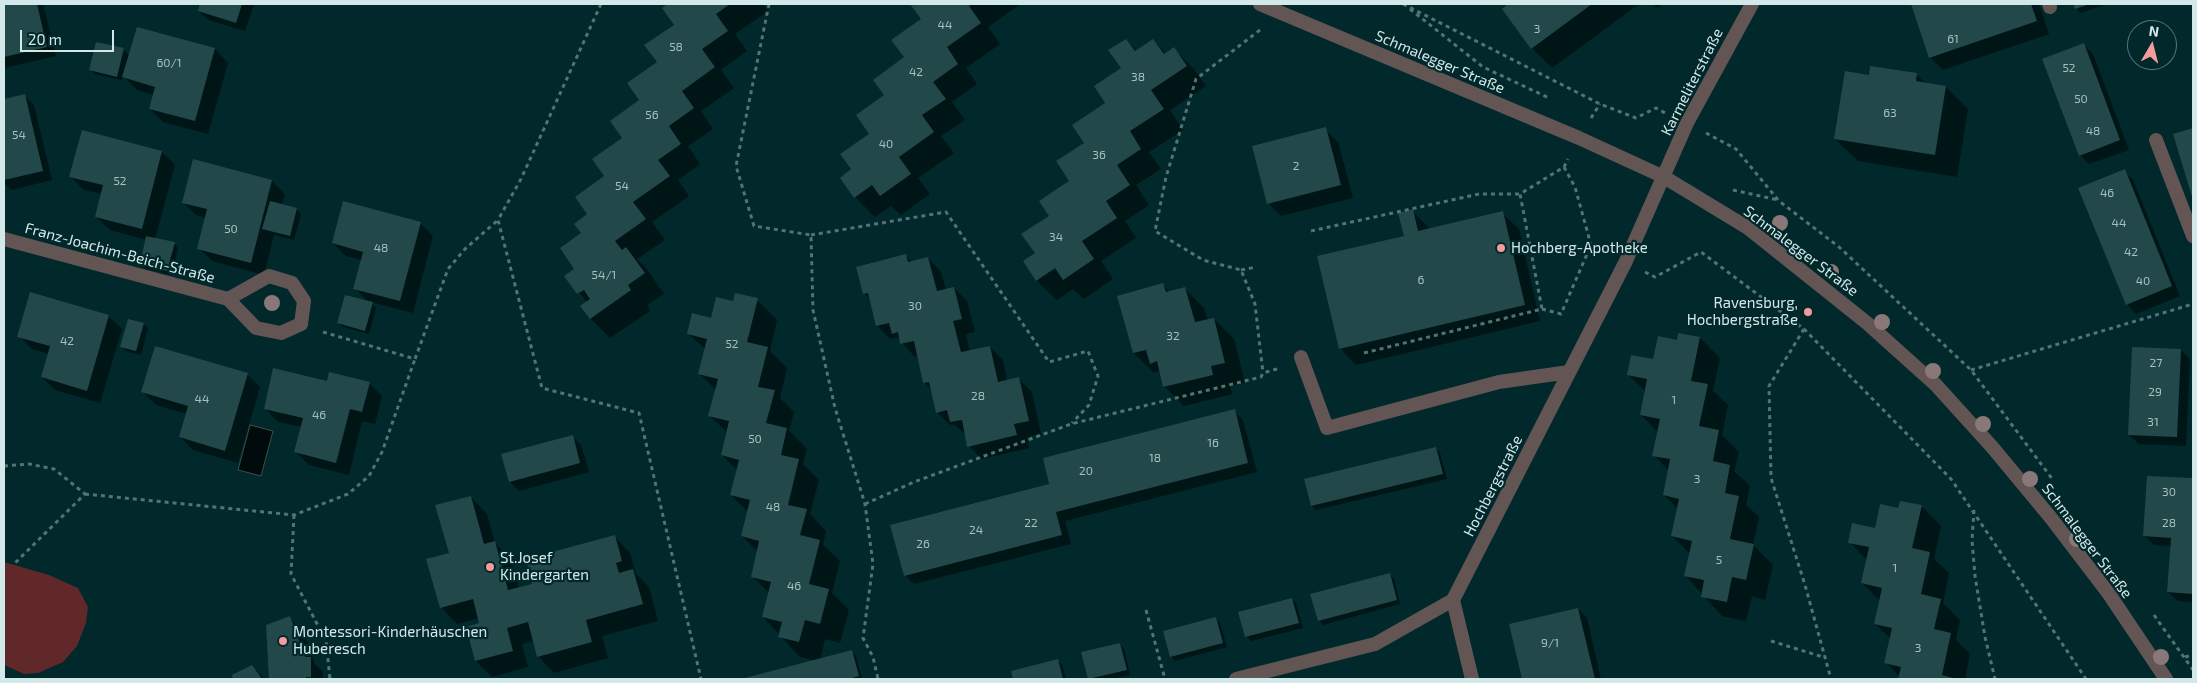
<!DOCTYPE html>
<html>
<head>
<meta charset="utf-8">
<style>
	body { margin:0 }
	#map { position:relative; width:2197px; height:683px; overflow:hidden; background:#01282a; font-family:"Exo 2",sans-serif }
	canvas { display:block }
	.frame { position:absolute; inset:0; border:5px solid #d3e8e8; pointer-events:none }
	.north { position:absolute; left:2127px; top:20px; width:50px; height:50px; box-sizing:border-box; background:#01282a; border:1px solid #557576; border-radius:50%; rotate:8deg; font-size:14px; font-weight:700; line-height:20px; text-align:center; color:#d3e8e8 }
	.north::after { content:''; display:block; margin:auto; width:18px; height:22px; background:#f59b9a; clip-path:polygon(50% 0,100% 100%,50% 72%,0 100%) }
	.scale { position:absolute; left:20px; top:30px; width:94px; height:22px; box-sizing:border-box; border:2px solid #d3e8e8; border-top:0; padding-left:6px; font-size:15px; line-height:18px; white-space:nowrap; color:#d3e8e8; -webkit-text-stroke:4px #01282a; paint-order:stroke }
</style>
</head>
<body>
<div id="map">
<canvas width="2197" height="683"></canvas>
<div class="frame"></div>
<div class="north">N</div>
<div class="scale">20 m</div>
</div>
<script>
const context = document.querySelector('canvas').getContext('2d');
context.lineJoin = 'round';
function fillPath(path, color) {
  context.fillStyle = color;
  context.fill(path, 'evenodd');
}
function poly(rows) {
  const path = new Path2D();
  for (const r of rows) {
    path.moveTo(r[0], r[1]);
    for (let i = 2; i < r.length; i += 2) path.lineTo(r[i], r[i + 1]);
  }
  return path;
}
function strokePath(path, color, width, dash) {
  context.strokeStyle = color;
  context.lineWidth = width;
  context.lineCap = dash ? 'butt' : 'round';
  context.setLineDash(dash || []);
  context.stroke(path);
}
function write(font, color, halo, rows, align = 'center') {
  context.font = font + ' "Exo 2",sans-serif';
  context.lineWidth = 4.5;
  context.setLineDash([]);
  context.textBaseline = 'middle';
  context.strokeStyle = halo;
  context.fillStyle = color;
  for (const [text, x, y, turn = 0] of rows) {
    context.save();
    context.translate(x, y);
    context.rotate((+turn || 0) * Math.PI / 180);
    context.textAlign = isNaN(turn) ? turn : align;
    if (halo) context.strokeText(text, 0, 0);
    context.fillText(text, 0, 0);
    context.restore();
  }
}
const green = poly([
	[4,562,49,575,78,588,88,607,86,623,77,646,63,662,38,673,24,674,4,665]
]);
const water = poly([
	[250,425,273,431,261,476,238,470,250,425]
]);
const shadow = poly([
	[4,4,43,4,56,56,4,68],
	[201,4,254,4,245,31,208,20,199,11],
	[670,4,763,4,768,11,735,34,747,51,721,70,734,88,701,111,713,129,688,146,700,164,678,180,689,196,652,222,665,240,637,259,646,268,664,294,647,305,650,311,610,338,590,318,587,302,566,276,576,269,589,215,676,25,663,8],
	[911,4,1020,4,988,27,1000,44,966,68,977,84,952,102,965,120,941,136,954,153,918,178,930,194,901,215,891,206,875,217,855,197,841,178,853,170,871,134,886,95,923,19],
	[1510,4,1639,4,1552,68,1532,48,1503,9],
	[1653,4,1663,4,1657,8],
	[1912,4,2039,4,2049,34,1943,70,1930,57],
	[2074,4,2107,4,2080,13],
	[138,28,215,49,228,63,208,134,163,122,150,109,154,95,137,90,123,76,122,80,95,74,91,70,123,49,130,56],
	[1126,40,1137,51,1153,40,1166,54,1174,49,1194,69,1206,86,1170,110,1183,130,1149,152,1161,169,1136,185,1149,205,1125,221,1136,238,1101,261,1113,279,1084,299,1073,289,1057,300,1036,280,1036,253,1050,216,1071,181,1085,143,1122,69],
	[1061,266,1051,272,1051,269],
	[2084,45,2093,54,2129,150,2089,164,2080,155],
	[1917,75,1926,84,1946,87,1968,109,1957,177,1858,161,1835,139,1870,76],
	[24,96,34,105,52,180,11,190,4,182,4,100],
	[1325,129,1338,142,1353,198,1281,216,1268,203],
	[2193,129,2193,197,2175,135],
	[162,152,175,165,155,239,174,243,178,248,172,275,145,268,141,264,147,240,110,230,96,217,102,194,84,190,71,177],
	[2124,171,2133,180,2180,296,2136,314,2127,304],
	[272,181,285,194,282,205,297,210,301,214,294,240,274,235,264,275,212,261,199,248,206,218,196,215,183,202],
	[1412,211,1428,227,1429,230,1502,213,1519,229,1540,321,1356,365,1340,348,1405,237],
	[420,223,433,236,413,313,371,302,376,308,369,334,343,327,338,323,369,303,355,288,362,260,346,256,333,243],
	[906,256,912,262,928,258,941,272,946,290,954,288,967,301,975,332,966,334,970,352,990,347,1003,360,1007,381,1019,379,1032,392,1041,434,1027,437,1029,448,982,459,969,446,966,435,954,424,950,425,937,412,932,390,924,382,919,356,915,357,897,337,890,339,877,325,870,299,864,293],
	[1163,285,1170,292,1184,288,1204,308,1208,321,1214,319,1234,339,1245,383,1230,386,1232,394,1184,406,1164,386,1161,373,1159,371,1154,373,1134,353],
	[757,300,777,320,770,351,787,368,780,398,794,412,789,431,807,449,803,464,819,480,810,514,826,531,823,545,840,561,832,593,849,610,840,643,825,639,820,660,851,652,856,656,862,679,743,679,816,661,800,657,763,617,769,593,752,576,758,552,742,536,748,512,731,495,737,470,722,455,728,433,710,416,716,390,700,374,706,350,689,334,734,303],
	[108,316,122,329,100,403,55,390,42,377,48,354,32,349,19,336],
	[143,324,148,328,141,355,126,351,122,347],
	[1700,338,1720,358,1713,391,1728,405,1722,435,1739,452,1734,471,1750,486,1746,505,1759,517,1753,545,1773,565,1765,600,1752,596,1746,621,1722,616,1686,576,1690,554,1672,536,1678,509,1664,495,1669,471,1654,455,1658,432,1641,415,1646,392,1628,374,1654,361,1678,341],
	[2181,350,2190,359,2186,446,2139,444,2129,435],
	[247,374,260,387,238,463,193,450,180,437,187,414,156,405,143,392],
	[328,383,369,383,382,396,375,424,362,421,349,475,309,465,296,452,302,427,278,422,265,408],
	[1234,411,1243,420,1257,472,1065,521,1071,544,914,584,905,575,1051,485],
	[572,436,581,445,589,472,519,491,510,482],
	[1436,448,1440,453,1447,479,1316,510,1312,506],
	[2148,477,2193,480,2193,602,2178,601,2168,592,2171,546,2154,545,2144,535],
	[471,497,487,514,495,543,511,559,519,589,534,584,614,536,630,553,636,574,649,587,658,621,602,636,608,658,554,673,538,656,534,641,522,644,528,667,492,677,476,661,467,628,481,624,479,618,457,624,441,607,450,554],
	[1921,506,1941,526,1934,559,1949,573,1943,603,1960,620,1956,640,1970,654,1965,679,1899,679,1900,677,1886,662,1891,639,1875,624,1880,601,1862,583,1867,560,1850,542,1876,529,1899,509],
	[1389,574,1394,579,1400,604,1323,625,1319,620],
	[1292,599,1296,603,1303,628,1251,641,1247,637,1240,613],
	[1578,609,1587,618,1601,679,1523,679,1510,625],
	[289,618,303,631,315,664,323,672,323,679,270,679,267,626],
	[1216,618,1220,623,1227,647,1175,661,1171,656],
	[1120,644,1124,649,1130,675,1112,679,1089,679,1082,653],
	[1057,660,1062,665,1066,679,1015,679,1013,672],
	[252,667,265,679,234,679,234,676]
]);
const building = poly([
	[4,4,37,4,47,47,4,57],
	[200,4,242,4,236,23,198,11],
	[667,4,730,4,716,14,728,31,702,49,715,67,682,91,694,108,669,126,681,144,658,160,670,176,633,202,646,219,615,241,622,250,626,247,645,273,628,285,631,290,590,319,580,306,590,299,584,290,577,294,564,276,574,269,560,248,581,233,574,224,587,214,575,197,604,176,592,159,622,138,610,121,639,100,627,83,657,62,644,45,674,25,662,8],
	[910,4,972,4,969,6,981,23,947,47,958,64,933,82,946,99,922,115,934,132,899,157,911,174,880,196,872,185,854,198,840,178,851,169,840,154,869,134,856,115,884,95,873,80,904,57,891,40,921,19],
	[1508,4,1592,4,1531,49,1502,9],
	[1911,4,2031,4,2037,21,1929,58],
	[2073,4,2090,4,2075,9],
	[137,27,215,48,195,121,149,109,155,87,122,77],
	[1126,39,1135,51,1153,39,1164,54,1174,47,1187,66,1151,90,1164,109,1130,131,1141,149,1117,165,1130,185,1106,201,1117,218,1082,241,1094,259,1063,280,1055,268,1036,281,1023,261,1035,253,1021,234,1049,216,1039,201,1069,181,1056,161,1084,143,1072,125,1105,103,1094,86,1121,68,1108,50],
	[96,42,124,48,117,77,89,70],
	[2084,43,2120,140,2079,156,2042,59],
	[1870,66,1917,73,1916,81,1946,86,1935,155,1834,139,1845,71,1869,75],
	[25,94,43,171,4,180,4,99],
	[1326,127,1341,185,1267,204,1252,146],
	[2193,128,2193,200,2173,134],
	[82,130,162,151,142,229,95,217,103,185,69,177],
	[193,159,272,180,251,263,197,249,207,209,182,203],
	[2125,169,2172,286,2126,305,2078,188],
	[270,201,297,208,290,236,262,229],
	[343,201,421,222,400,301,353,289,363,252,332,243],
	[1413,209,1418,231,1503,211,1525,305,1339,349,1317,256,1404,236,1398,213],
	[146,236,175,242,167,271,140,264],
	[906,254,908,262,928,257,937,291,954,287,962,319,953,321,961,352,990,346,998,382,1019,377,1029,421,1014,424,1017,435,967,447,962,420,950,422,947,410,936,413,929,382,923,383,914,341,900,344,898,332,892,334,889,323,876,326,868,293,863,294,856,267],
	[1163,283,1166,292,1185,287,1195,322,1214,318,1225,363,1211,366,1213,375,1163,387,1157,361,1150,364,1146,350,1133,353,1117,296],
	[30,292,109,315,87,391,41,377,50,346,17,337],
	[735,293,758,298,747,342,768,347,758,387,775,390,766,423,787,428,781,455,799,459,788,505,807,509,800,535,820,540,809,584,829,589,820,624,805,620,799,642,778,637,782,622,762,617,771,582,751,577,759,541,741,536,750,500,730,495,739,460,721,455,729,421,708,416,718,379,698,374,707,339,687,334,692,313,711,318,716,297,733,301],
	[345,295,373,302,365,331,337,323],
	[128,319,144,323,136,351,120,347],
	[1678,333,1700,337,1691,381,1708,384,1699,426,1719,430,1713,461,1730,465,1725,493,1739,496,1730,539,1754,544,1746,580,1732,577,1727,602,1701,597,1704,580,1684,576,1692,541,1671,536,1679,499,1663,495,1670,459,1652,456,1660,419,1640,415,1647,379,1627,375,1631,355,1653,359,1658,336,1677,340],
	[155,346,248,373,225,451,179,437,188,406,141,392],
	[2132,347,2181,349,2177,437,2128,435],
	[273,368,327,381,329,372,370,382,362,412,350,409,336,463,294,452,303,418,264,409],
	[1235,409,1248,463,1056,512,1062,535,904,576,890,525,1049,484,1043,458],
	[573,435,580,463,509,482,501,454],
	[1436,447,1443,474,1311,506,1304,479],
	[2147,476,2193,478,2193,594,2167,592,2171,538,2143,536],
	[471,496,484,544,495,541,508,590,532,584,526,559,615,535,622,561,616,563,619,573,633,569,643,604,586,620,592,642,537,657,528,622,507,628,513,651,475,661,466,627,479,623,473,599,440,608,426,559,449,553,435,505],
	[1900,501,1922,505,1912,548,1930,552,1921,594,1941,599,1934,629,1951,633,1942,675,1956,679,1898,679,1901,667,1884,663,1892,628,1874,624,1882,588,1861,583,1869,547,1848,543,1852,523,1875,528,1880,504,1898,508],
	[1390,573,1397,600,1318,621,1310,594],
	[1292,598,1299,623,1245,637,1238,612],
	[1578,608,1595,679,1522,679,1509,624],
	[290,616,305,657,311,657,311,677,306,677,306,679,269,679,266,625],
	[1216,617,1223,643,1170,657,1163,631],
	[1120,643,1127,670,1088,679,1081,652],
	[852,650,859,676,848,679,741,679],
	[1058,659,1063,679,1013,679,1011,671],
	[252,665,262,679,233,679,232,675]
]);
const path = poly([
	[601,4,521,179,498,220,542,388,639,413,701,679],
	[769,4,736,166,754,226,811,235,813,310,835,408,865,504,873,564,863,638,873,657,878,679],
	[1403,4,1600,104,1636,118,1656,108,1667,114],
	[1410,9,1483,67,1549,98],
	[1260,30,1196,79,1166,177,1155,231,1203,260,1241,270,1255,304,1263,373],
	[1591,118,1600,104],
	[1706,133,1736,149,1779,201,1839,247,1971,370,2053,480],
	[1564,167,1575,187,1591,245,1606,252],
	[1733,190,1778,200],
	[1311,231,1479,194,1520,194],
	[811,235,946,212,1049,362,1088,351,1098,376,1089,405,1072,423],
	[1241,270,1256,267],
	[1645,272,1655,277,1701,252,1804,329,1951,479,2086,679],
	[1542,309,1561,314,1591,245],
	[1804,329,1769,386,1771,478,1805,585,1831,679],
	[323,332,415,359,448,269,465,249,498,220],
	[1364,353,1542,309,1520,194,1564,167,1568,159],
	[1971,370,2193,304],
	[4,466,29,464,54,469,85,494,14,564],
	[85,494,294,515,348,494,369,476,382,452,415,359],
	[865,504,914,482,1071,424,1261,377,1263,373,1280,368],
	[1974,510,1972,540,1975,576,1985,637,1995,679],
	[294,515,291,574,326,641,330,679],
	[1146,610,1165,679],
	[2154,615,2193,670],
	[1771,641,1823,657],
	[2185,657,2193,655]
]);
const service = poly([
	[2049,4,2050,7],
	[2156,140,2193,236],
	[1301,357,1327,428,1499,382,1569,372]
]);
const minor = poly([
	[4,239,228,299,256,328,281,333,301,324,304,301,292,283,269,276,228,299],
	[1453,600,1472,679],
	[1236,679,1375,644,1453,600,1626,261,1687,123,1752,4]
]);
const tertiary = poly([
	[1260,4,1579,138,1664,177,1748,228,1867,323,1936,385,1993,448,2051,518,2109,594,2166,679]
]);
const trees = [
	[1780,223],
	[1831,272],
	[272,303],
	[1882,322],
	[1933,371],
	[1983,424],
	[2030,479],
	[2077,539],
	[2161,657]
];
const markers = [
	[1501,248,5,"#f59b9a"],
	[1808,312,5,"#f59b9a"],
	[490,567,5,"#f59b9a"],
	[283,641,5,"#f59b9a"]
];
const numberNames = [
	["44",945,25],
	["3",1537,29],
	["61",1953,39],
	["58",676,47],
	["60/1",169,63],
	["52",2069,68],
	["42",916,72],
	["38",1138,77],
	["50",2081,99],
	["63",1890,113],
	["56",652,115],
	["48",2093,131],
	["54",19,135],
	["40",886,144],
	["36",1099,155],
	["2",1296,166],
	["52",120,181],
	["54",622,186],
	["46",2107,193],
	["44",2119,223],
	["50",231,229],
	["34",1056,237],
	["48",381,248],
	["42",2131,252],
	["54/1",604,275],
	["6",1421,280],
	["40",2143,281],
	["30",915,306],
	["32",1173,336],
	["42",67,341],
	["52",732,344],
	["27",2156,363],
	["29",2155,392],
	["28",978,396],
	["44",202,399],
	["1",1674,400],
	["46",319,415],
	["31",2153,422],
	["50",755,439],
	["16",1213,443],
	["18",1155,458],
	["20",1086,471],
	["3",1697,479],
	["30",2169,492],
	["48",773,507],
	["22",1031,523],
	["28",2169,523],
	["24",976,530],
	["26",923,544],
	["5",1719,560],
	["1",1895,568],
	["46",794,586],
	["9/1",1550,643],
	["3",1918,648]
];
const streetNames = [
	["Schmalegger Straße",1440,62,23],
	["Karmeliterstraße",1692,82,-63],
	["Schmalegger Straße",1801,251,37],
	["Franz-Joachim-Beich-Straße",120,253,15],
	["Hochbergstraße",1493,486,-63],
	["Schmalegger Straße",2087,541,53]
];
const poiNames = [
	["Hochberg-Apotheke",1511,248],
	["Ravensburg,",1798,303,"right"],
	["Hochbergstraße",1798,320,"right"],
	["St.Josef",500,558],
	["Kindergarten",500,575],
	["Montessori-Kinderhäuschen",293,632],
	["Huberesch",293,649]
];
fillPath(green, '#602829');
fillPath(water, '#010b0c');
strokePath(water, '#404d4e', 1);
fillPath(shadow, '#0007');
fillPath(building, '#23484a');
strokePath(path, '#537375', 3, [4, 4]);
strokePath(service, '#635554', 14);
strokePath(minor, '#635554', 14);
strokePath(tertiary, '#635554', 14);
context.fillStyle = '#8a7878';
for (const [x, y] of trees) {
  context.beginPath();
  context.arc(x, y, 8, 0, 2 * Math.PI);
  context.fill();
}
for (const [x, y, r, color] of markers) {
  const dot = new Path2D();
  dot.arc(x, y, r, 0, 2 * Math.PI);
  context.fillStyle = color;
  context.fill(dot);
  strokePath(dot, '#01282a', 2);
}
write('12px', '#a7c0c0', null, numberNames);
write('15px', '#d3e8e8', '#01282a', streetNames);
write('15px', '#d3e8e8', '#01282a', poiNames, 'left');
</script>
</body>
</html>
